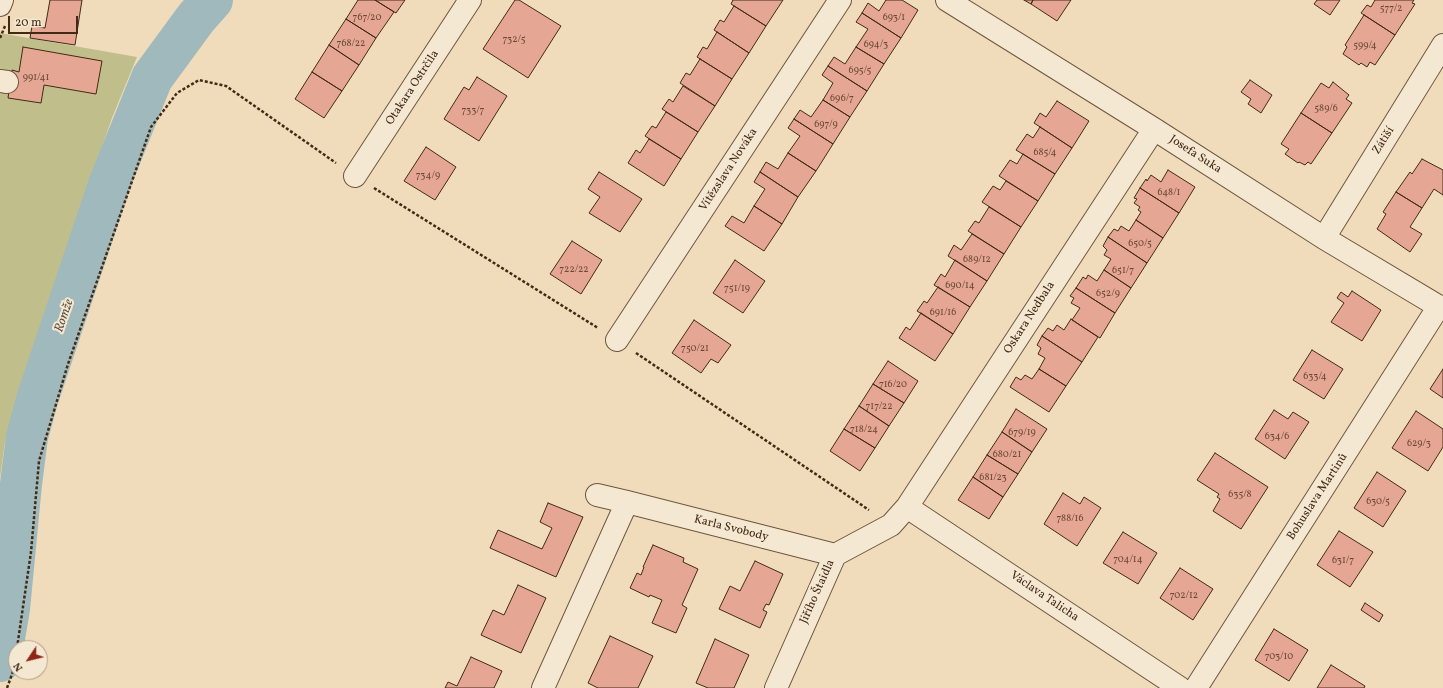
<!DOCTYPE html>
<html>
<head>
<meta charset="utf-8">
<style>
	body { margin:0 }
	#map { position:relative; width:1443px; height:688px; overflow:hidden; background:#f0dcbb; font-family:Vollkorn,serif }
	canvas { display:block }
	.north { position:absolute; left:8px; top:640px; width:40px; height:40px; box-sizing:border-box; background:#f5e8d3; border:1px solid #ad9c87; border-radius:50%; rotate:235deg; font-size:11px; font-weight:700; line-height:16px; text-align:center; color:#422a14 }
	.north::after { content:''; display:block; margin:auto; width:14px; height:18px; background:#8f2418; clip-path:polygon(50% 0,100% 100%,50% 72%,0 100%) }
	.scale { position:absolute; left:8px; top:16px; width:70px; height:18px; box-sizing:border-box; border:2px solid #422a14; border-top:0; padding-left:5px; font-size:12px; line-height:14px; white-space:nowrap; color:#422a14; -webkit-text-stroke:3px #f5e8d3; paint-order:stroke }
</style>
</head>
<body>
<div id="map">
<canvas width="1443" height="688"></canvas>
<div class="north">N</div>
<div class="scale">20 m</div>
</div>
<script>
const context = document.querySelector('canvas').getContext('2d');
context.lineJoin = 'round';
function fillPath(path, color) {
  context.fillStyle = color;
  context.fill(path, 'evenodd');
}
function poly(rows) {
  const path = new Path2D();
  for (const r of rows) {
    path.moveTo(r[0], r[1]);
    for (let i = 2; i < r.length; i += 2) path.lineTo(r[i], r[i + 1]);
  }
  return path;
}
function strokePath(path, color, width, dash) {
  context.strokeStyle = color;
  context.lineWidth = width;
  context.lineCap = dash ? 'butt' : 'round';
  context.setLineDash(dash || []);
  context.stroke(path);
}
function write(font, color, halo, rows, align = 'center') {
  context.font = font + ' Vollkorn,serif';
  context.lineWidth = 4;
  context.setLineDash([]);
  context.textBaseline = 'middle';
  context.strokeStyle = halo;
  context.fillStyle = color;
  for (const [text, x, y, turn = 0] of rows) {
    context.save();
    context.translate(x, y);
    context.rotate((+turn || 0) * Math.PI / 180);
    context.textAlign = isNaN(turn) ? turn : align;
    if (halo) context.strokeText(text, 0, 0);
    context.fillText(text, 0, 0);
    context.restore();
  }
}
const green = poly([
	[0,33,137,57,112,118,44,315,5,442,0,478]
]);
const river = poly([
	[0,661,9,609,21,484,27,437,37,400,110,182,152,78,196,18,212,0]
]);
const building = poly([
	[50,0,82,0,75,45,30,38,32,26,45,28,50,0],
	[358,0,375,0,394,12,376,38,346,19,358,0],
	[375,0,405,0,396,13,375,0],
	[515,0,519,0,561,26,528,78,483,49,515,0],
	[733,0,783,0,766,26,731,4,733,0],
	[886,0,902,0,918,10,901,38,862,13,868,3,879,11,886,0],
	[1024,0,1033,0,1031,4,1024,0],
	[1033,0,1071,0,1057,21,1031,4,1033,0],
	[1317,0,1340,0,1330,15,1314,4,1317,0],
	[1375,0,1414,0,1412,3,1415,4,1395,35,1361,13,1367,5,1371,7,1375,0],
	[734,6,766,26,749,53,714,30,720,20,724,22,734,6],
	[862,13,901,38,884,64,856,47,868,29,856,22,862,13],
	[1364,15,1395,35,1375,65,1370,62,1367,67,1361,63,1359,65,1343,54,1347,47,1345,45,1364,15],
	[346,19,376,38,359,65,329,45,346,19],
	[717,32,749,53,732,79,697,57,703,47,707,49,717,32],
	[329,45,359,65,342,91,312,72,329,45],
	[23,47,102,61,96,94,44,85,41,103,8,98,12,70,19,72,23,47],
	[856,47,884,64,867,91,828,66,834,57,845,64,856,47],
	[700,59,732,79,715,106,680,83,686,73,690,75,700,59],
	[828,66,867,91,850,117,823,100,833,83,822,75,828,66],
	[312,72,342,91,324,118,295,99,312,72],
	[477,77,507,96,479,141,444,119,464,87,469,90,477,77],
	[1250,80,1272,95,1261,113,1248,104,1251,99,1241,92,1250,80],
	[1333,82,1349,95,1346,99,1352,103,1332,133,1301,113,1321,83,1329,88,1333,82],
	[683,86,715,106,698,132,662,109,669,99,673,102,683,86],
	[823,100,850,117,833,144,794,119,800,110,811,117,823,100],
	[1057,101,1089,121,1072,148,1034,123,1040,113,1046,117,1057,101],
	[666,112,698,132,681,159,645,136,652,126,656,128,666,112],
	[1301,113,1332,133,1311,164,1308,162,1305,165,1299,162,1298,163,1285,154,1289,149,1281,144,1301,113],
	[794,119,833,144,816,171,788,153,800,136,788,128,794,119],
	[1040,127,1072,148,1055,174,1016,150,1027,134,1033,138,1040,127],
	[649,139,681,159,664,186,628,163,636,150,640,153,649,139],
	[426,147,456,167,435,200,404,181,426,147],
	[788,153,816,171,798,197,760,172,766,162,778,169,788,153],
	[1023,154,1055,174,1038,201,999,176,1010,160,1017,164,1023,154],
	[1422,159,1443,170,1443,195,1434,189,1422,208,1396,192,1410,172,1412,174,1422,159],
	[1168,170,1195,187,1179,213,1140,188,1146,179,1147,181,1151,175,1161,182,1168,170],
	[599,172,642,199,620,232,589,213,600,197,588,189,599,172],
	[760,172,798,197,782,224,754,206,765,189,754,182,760,172],
	[1006,181,1038,201,1021,227,982,202,993,186,1000,190,1006,181],
	[1140,188,1179,213,1163,238,1136,220,1141,212,1138,210,1140,207,1134,203,1137,199,1134,198,1140,188],
	[1396,192,1422,208,1410,227,1422,234,1410,252,1377,229,1386,214,1383,212,1396,192],
	[754,206,782,224,764,251,725,226,732,216,744,223,754,206],
	[989,207,1021,227,1004,254,968,231,975,221,979,223,989,207],
	[1136,220,1163,238,1147,263,1108,237,1114,229,1118,231,1121,226,1129,231,1136,220],
	[972,234,1004,254,987,281,948,256,954,245,961,250,972,234],
	[1108,237,1147,263,1131,288,1104,270,1111,259,1104,255,1107,250,1103,246,1108,237],
	[572,241,602,260,581,294,550,274,572,241],
	[735,260,765,281,743,313,713,293,735,260],
	[955,260,987,281,970,307,934,285,941,274,945,277,955,260],
	[1104,270,1131,288,1115,313,1076,288,1083,277,1086,279,1088,275,1097,281,1104,270],
	[938,287,970,307,953,334,917,311,924,301,927,303,938,287],
	[1076,288,1115,313,1100,338,1072,320,1080,308,1071,303,1074,298,1070,296,1076,288],
	[1352,291,1381,310,1362,341,1331,322,1344,303,1337,298,1341,292,1348,297,1352,291],
	[921,313,953,334,935,361,899,338,906,327,910,330,921,313],
	[1071,319,1098,337,1082,362,1042,336,1048,328,1053,331,1057,325,1064,330,1071,319],
	[694,320,731,345,718,363,711,359,701,373,672,353,694,320],
	[1042,336,1082,362,1066,386,1039,369,1045,358,1038,354,1041,348,1037,345,1042,336],
	[1312,350,1343,369,1324,399,1293,380,1312,350],
	[888,361,918,381,904,403,873,384,888,361],
	[1039,369,1066,386,1049,412,1010,387,1016,377,1021,380,1025,375,1032,379,1039,369],
	[1443,369,1443,398,1430,389,1443,369],
	[873,384,904,403,889,426,859,406,873,384],
	[859,406,889,426,875,448,844,429,859,406],
	[1016,409,1047,429,1032,452,1002,432,1016,409],
	[1274,410,1288,419,1293,412,1309,422,1285,459,1255,439,1274,410],
	[1416,411,1443,429,1443,447,1428,471,1392,448,1416,411],
	[844,429,875,448,860,471,830,451,844,429],
	[1002,432,1032,452,1018,474,987,455,1002,432],
	[1215,453,1268,487,1241,529,1213,511,1220,499,1217,497,1219,494,1197,480,1215,453],
	[987,455,1018,474,1003,497,973,477,987,455],
	[1377,472,1406,491,1383,527,1354,508,1377,472],
	[973,477,1003,497,989,519,958,500,973,477],
	[1063,493,1080,504,1084,497,1101,508,1077,546,1044,524,1063,493],
	[548,503,583,517,556,577,490,548,498,530,542,549,552,528,540,522,548,503],
	[1339,531,1373,552,1350,587,1317,565,1339,531],
	[1123,532,1157,553,1138,584,1103,563,1123,532],
	[653,545,684,558,683,562,698,569,682,605,687,608,676,633,652,623,662,600,650,595,649,597,630,588,637,573,641,575,644,567,643,567,653,545],
	[755,561,783,574,769,605,766,604,763,610,767,612,760,628,719,609,730,586,740,591,755,561],
	[1180,568,1213,589,1193,620,1160,598,1180,568],
	[518,585,546,598,521,653,481,635,493,610,504,615,518,585],
	[1365,603,1383,615,1379,622,1361,610,1365,603],
	[1274,629,1308,650,1289,681,1255,660,1274,629],
	[610,636,653,656,638,688,598,688,588,683,610,636],
	[715,639,749,655,734,688,708,688,696,683,715,639],
	[471,657,502,671,494,688,445,688,448,682,457,686,471,657],
	[1331,665,1365,686,1364,688,1317,688,1331,665]
]);
const path = poly([
	[0,38,5,26],
	[374,188,598,328],
	[636,353,869,510],
	[17,648,31,552,39,461,68,364,151,127,177,93,199,80,226,86,336,163],
	[7,688,15,666,16,659]
]);
const minor = poly([
	[947,0,1154,129,1324,238,1443,309],
	[0,5,2,0],
	[0,81,7,82],
	[355,176,470,0],
	[1324,238,1443,45],
	[617,340,840,0],
	[597,495,627,502,835,555],
	[907,507,1180,688],
	[543,688,627,502],
	[776,688,835,555,891,525,907,507,1154,129],
	[1196,688,1439,306]
]);
const numberNames = [
	["577/2",1391,9],
	["767/20",367,18],
	["693/1",894,18],
	["732/5",514,40],
	["768/22",351,44],
	["694/3",876,45],
	["599/4",1365,46],
	["695/5",860,71],
	["991/41",36,78],
	["696/7",842,99],
	["589/6",1326,109],
	["733/7",473,111],
	["697/9",826,125],
	["685/4",1045,153],
	["734/9",428,176],
	["648/1",1169,193],
	["650/5",1140,244],
	["689/12",977,260],
	["722/22",574,270],
	["651/7",1123,271],
	["690/14",960,286],
	["751/19",737,289],
	["652/9",1108,294],
	["691/16",943,313],
	["750/21",695,349],
	["633/4",1315,377],
	["716/20",893,385],
	["717/22",879,407],
	["718/24",864,430],
	["679/19",1022,433],
	["634/6",1277,437],
	["629/3",1419,444],
	["680/21",1007,455],
	["681/23",993,478],
	["635/8",1240,495],
	["630/5",1378,502],
	["788/16",1070,519],
	["704/14",1128,560],
	["631/7",1343,561],
	["702/12",1184,596],
	["703/10",1279,657]
];
const streetNames = [
	["Otakara Ostrčila",413,88,-57],
	["Zátiší",1384,141,-58],
	["Josefa Suka",1195,155,33],
	["Vítězslava Nováka",729,170,-57],
	["Oskara Nedbala",1030,318,-57],
	["Bohuslava Martinů",1318,497,-57],
	["Karla Svobody",731,529,14],
	["Jiřího Štaidla",818,592,-66],
	["Václava Talicha",1044,597,34]
];
const waterNames = [
	["Romže",65,316,-71]
];
fillPath(green, '#c0bf8c');
strokePath(river, '#a0b9bc', 42);
fillPath(building, '#e5a694');
strokePath(building, '#422a14', 1);
strokePath(minor, '#6e563e', 24);
strokePath(path, '#422a14', 2.5, [3, 2]);
strokePath(minor, '#f5e8d3', 22);
write('10px', '#6b4934', null, numberNames);
write('12px', '#422a14', '#f5e8d3', streetNames);
write('italic 13px', '#5a4e3e', '#f5e8d3', waterNames);
</script>
</body>
</html>
